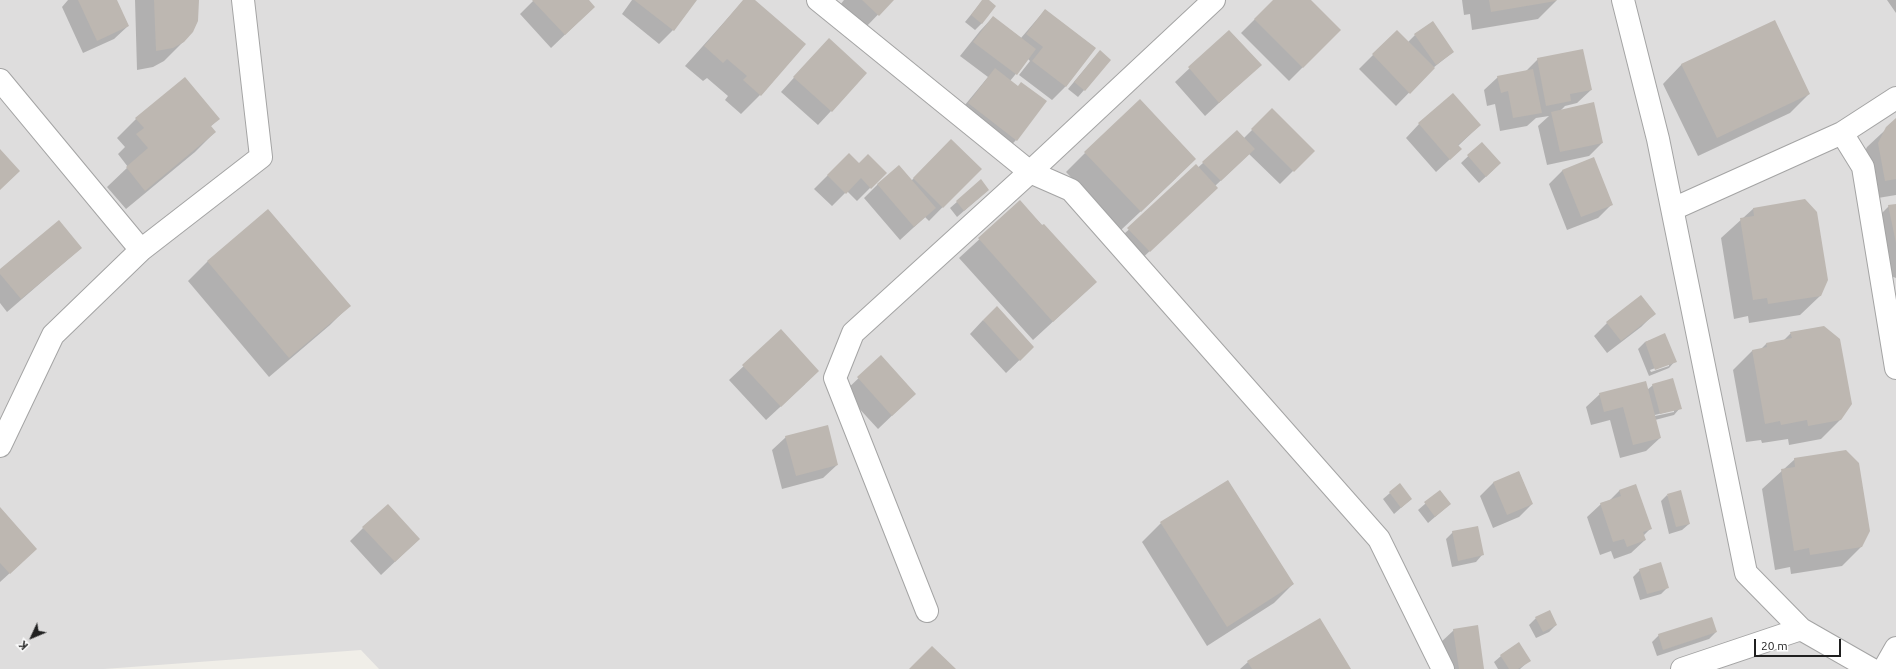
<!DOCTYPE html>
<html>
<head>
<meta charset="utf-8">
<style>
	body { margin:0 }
	#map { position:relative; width:1896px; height:669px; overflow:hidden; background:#f0eee8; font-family:Ubuntu,sans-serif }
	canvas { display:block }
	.north { position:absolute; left:12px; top:617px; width:40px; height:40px; -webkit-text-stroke:3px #fff; paint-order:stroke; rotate:226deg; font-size:11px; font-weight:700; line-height:16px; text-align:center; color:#202020 }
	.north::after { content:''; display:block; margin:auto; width:14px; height:18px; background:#202020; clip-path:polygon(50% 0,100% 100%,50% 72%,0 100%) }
	.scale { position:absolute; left:1754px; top:639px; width:87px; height:18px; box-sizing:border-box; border:2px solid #202020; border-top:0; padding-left:5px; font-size:12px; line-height:14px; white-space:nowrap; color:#202020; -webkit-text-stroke:3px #fff; paint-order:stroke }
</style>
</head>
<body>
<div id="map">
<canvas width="1896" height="669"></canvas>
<div class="north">K</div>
<div class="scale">20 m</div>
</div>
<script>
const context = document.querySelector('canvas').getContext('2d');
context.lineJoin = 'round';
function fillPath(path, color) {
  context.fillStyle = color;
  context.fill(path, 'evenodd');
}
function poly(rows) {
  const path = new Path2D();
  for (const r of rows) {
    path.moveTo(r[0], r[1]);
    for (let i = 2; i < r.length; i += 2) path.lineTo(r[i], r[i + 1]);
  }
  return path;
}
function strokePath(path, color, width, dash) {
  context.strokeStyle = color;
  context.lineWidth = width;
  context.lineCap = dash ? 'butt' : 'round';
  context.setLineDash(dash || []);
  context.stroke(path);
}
const residential = poly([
	[0,0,1896,0,1896,669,379,669,361,650,104,669,0,669]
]);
const shadow = poly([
	[68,0,116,0,128,26,114,39,83,53,62,7],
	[135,0,197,0,184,41,164,61,153,67,137,70],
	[534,0,587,0,594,7,551,48,520,14],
	[632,0,696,0,673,30,659,44,622,14],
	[744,0,753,0,760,95,741,114,725,100,728,96,707,78,703,81,685,66],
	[844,0,892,0,865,28,840,5],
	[983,0,987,0,982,23,975,30,965,22],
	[1274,0,1310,0,1340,30,1289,81,1241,33],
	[1462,0,1557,0,1538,19,1472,30,1470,14,1464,15],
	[1887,0,1896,0,1896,13],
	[1045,10,1095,48,1065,87,1052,100,1019,75,1030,61,1028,59,1010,81,1016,140,1003,154,955,117,988,77,960,56,980,31,993,17,1021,38],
	[1229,31,1260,65,1205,116,1175,82],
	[1397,31,1408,42,1415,35,1453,52,1433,68,1396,106,1359,69],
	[829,39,831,111,818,125,781,92],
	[1094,58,1110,60,1078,97,1068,89],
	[1538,59,1591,90,1577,103,1565,106,1560,111,1602,143,1589,156,1547,165,1538,126,1549,116,1536,118,1527,126,1500,131,1495,104,1487,106,1484,90,1498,77,1525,72],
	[1682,64,1809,94,1790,113,1698,156,1663,84],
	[1272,110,1313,151,1280,184,1249,154,1215,186,1203,201,1136,264,1115,242,1203,163,1243,139],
	[136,119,218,119,210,127,215,132,195,152,126,209,107,187,128,167,118,154,125,147,117,138],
	[1896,120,1896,195,1866,200,1859,163,1867,147],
	[1419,124,1480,125,1458,146,1461,149,1436,172,1406,138],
	[951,141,980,169,929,221,925,217,900,240,864,198,878,184,911,181],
	[1482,143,1493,170,1479,183,1461,163],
	[1085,153,1176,178,1121,230,1066,172],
	[849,154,859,164,885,173,857,201,847,191,832,206,814,189],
	[1593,159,1612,204,1598,218,1567,230,1549,184,1562,171],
	[981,181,981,196,957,217,950,208],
	[1020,202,1096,282,1033,340,959,258],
	[1896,205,1896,278,1888,275,1870,225,1889,206],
	[1754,208,1820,296,1800,315,1749,323,1748,316,1734,319,1721,238],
	[268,210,349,306,330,325,269,377,188,281,207,262],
	[81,248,7,312,0,303,0,270],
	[1654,314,1641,327,1607,353,1594,336,1607,323],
	[983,320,1033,347,1006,373,970,334],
	[781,331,805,384,766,420,729,380],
	[1791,333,1841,419,1821,439,1789,445,1788,439,1762,443,1761,440,1746,442,1733,370,1752,351,1761,349,1766,344,1783,341],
	[1665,335,1675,361,1669,368,1649,376,1638,349,1645,342],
	[1669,363,1669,366,1651,372,1650,370],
	[881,357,901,407,878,429,844,392],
	[1653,385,1680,408,1674,415,1655,420,1660,438,1646,451,1620,458,1610,420,1591,425,1586,407,1600,394,1647,390],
	[1674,410,1674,412,1655,416,1655,415],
	[786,437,837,465,823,478,782,489,772,450],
	[1795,459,1861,547,1842,566,1791,574,1790,567,1775,570,1762,489],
	[1519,472,1532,504,1519,517,1493,528,1480,496,1493,483],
	[1636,486,1650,529,1643,536,1645,540,1631,553,1614,559,1611,551,1600,555,1587,517,1601,504,1609,501,1619,491],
	[1440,491,1450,504,1428,523,1418,510],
	[1390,493,1411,499,1394,514,1383,499],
	[1667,495,1689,524,1682,530,1669,534,1661,501],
	[0,509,22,562,0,582],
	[1161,523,1293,584,1274,603,1207,646,1142,542],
	[363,528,419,539,381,575,350,541],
	[1453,532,1482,555,1476,562,1452,567,1446,539],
	[1640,570,1668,587,1661,594,1640,600,1633,577],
	[1536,618,1556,625,1549,632,1536,638,1529,625],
	[1454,630,1482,669,1444,669,1440,643],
	[1716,632,1709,639,1657,656,1652,642,1659,635],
	[1501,656,1530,660,1520,669,1498,669,1494,662],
	[1248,662,1350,669,1240,669]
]);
const building = poly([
	[78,0,117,0,129,26,97,41],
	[154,0,199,0,198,21,193,32,184,42,173,48,156,51],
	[532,0,589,0,595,7,565,35],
	[634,0,697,0,674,31],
	[743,0,755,0,806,44,761,96,743,80,747,76,727,59,723,63,704,46],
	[862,0,894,0,879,16],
	[982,0,989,0,996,6,982,24,971,15],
	[1273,0,1311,0,1341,30,1303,68,1254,19],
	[1489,0,1556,0,1556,1,1491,12],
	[1045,9,1096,48,1066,87,1032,61,1043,47,1026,34],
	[993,16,1036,49,1017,75,973,42],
	[1775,20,1810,94,1717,138,1681,64],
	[1433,21,1454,52,1436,65,1414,34],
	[1229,30,1262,65,1219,103,1188,67],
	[1397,30,1435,68,1410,94,1372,54],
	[829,38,867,73,832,112,793,77],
	[1583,49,1592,90,1570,94,1571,101,1546,106,1537,58],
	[1100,50,1111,60,1085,91,1074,82],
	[995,68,1018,86,1021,82,1047,101,1017,141,968,103],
	[1533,69,1542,113,1513,118,1508,91,1501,93,1497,76],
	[185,77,220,119,211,126,216,132,145,191,126,167,148,148,136,134,144,128,135,118],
	[1453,93,1481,125,1458,145,1462,149,1450,160,1418,123],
	[1140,99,1196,159,1141,212,1084,152],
	[1594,102,1603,143,1560,152,1551,112],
	[1272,108,1315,151,1294,172,1251,129],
	[1896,118,1896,179,1885,181,1878,143,1886,127],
	[1237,130,1255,149,1221,181,1202,162],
	[951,139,982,169,943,208,913,178],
	[1482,142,1501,163,1486,177,1467,155],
	[0,149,20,171,0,190],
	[849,153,859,163,868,154,887,173,871,189,861,178,846,194,827,175],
	[1594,157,1613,205,1581,217,1562,170],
	[1196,164,1218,188,1150,252,1127,228],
	[899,165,936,208,914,227,877,184],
	[981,179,989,190,964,211,956,201],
	[1805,199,1817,212,1828,280,1821,296,1768,304,1767,298,1753,300,1740,218,1754,216,1753,208],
	[1020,200,1042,225,1044,224,1097,282,1053,322,978,238],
	[1896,204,1896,243,1888,205],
	[268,209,351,306,289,358,207,261],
	[59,220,82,248,21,299,0,274,0,269],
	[1641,295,1656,314,1621,341,1606,322],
	[997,306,1034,347,1020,361,983,320],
	[1824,326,1840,339,1852,404,1841,420,1808,426,1807,420,1781,425,1780,421,1765,424,1752,350,1767,347,1766,343,1792,338,1790,332],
	[781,329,819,371,781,407,742,365],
	[1665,333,1677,362,1655,370,1645,342],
	[881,355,916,394,892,416,857,377],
	[1673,378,1682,409,1660,414,1652,384],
	[1646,381,1661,438,1633,445,1623,407,1604,412,1599,393],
	[828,425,838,465,796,476,785,436],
	[1846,450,1859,463,1870,531,1862,547,1810,555,1809,548,1794,551,1781,469,1795,467,1794,458],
	[1519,471,1533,504,1507,515,1493,482],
	[1228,480,1294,584,1227,627,1160,522],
	[1400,483,1412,499,1401,508,1389,492],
	[1636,484,1652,529,1643,532,1646,540,1627,547,1624,539,1613,542,1600,503,1621,496,1619,490],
	[1440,490,1451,504,1435,517,1424,502],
	[1681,490,1690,524,1676,527,1667,494],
	[388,504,420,539,395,562,362,527],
	[0,507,37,549,10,574,0,563],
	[1478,526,1484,555,1458,561,1452,531],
	[1661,562,1669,588,1647,594,1639,569],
	[1550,610,1557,625,1543,632,1535,617],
	[1712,617,1717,632,1663,650,1658,634],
	[1320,618,1351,669,1252,669,1247,661],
	[1478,625,1484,669,1459,669,1453,629],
	[1519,642,1531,661,1518,669,1509,669,1500,655],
	[932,646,956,669,909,669]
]);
const minor = poly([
	[818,0,1030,172,1071,190,1379,539,1443,669],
	[1623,0,1658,139,1746,573,1801,629,1871,669],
	[0,80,141,250],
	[1842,133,1863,167,1896,368],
	[1673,209,1842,133,1896,98],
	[0,446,53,335,141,250,261,157,243,0],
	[927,611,835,378,853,333,1030,172,1214,0],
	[1682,669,1801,629],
	[1884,669,1896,648]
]);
fillPath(residential, '#dedddd');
fillPath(shadow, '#0003');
fillPath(building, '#bdb7b1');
strokePath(minor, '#a4a4a4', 24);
strokePath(minor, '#fff', 22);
</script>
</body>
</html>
